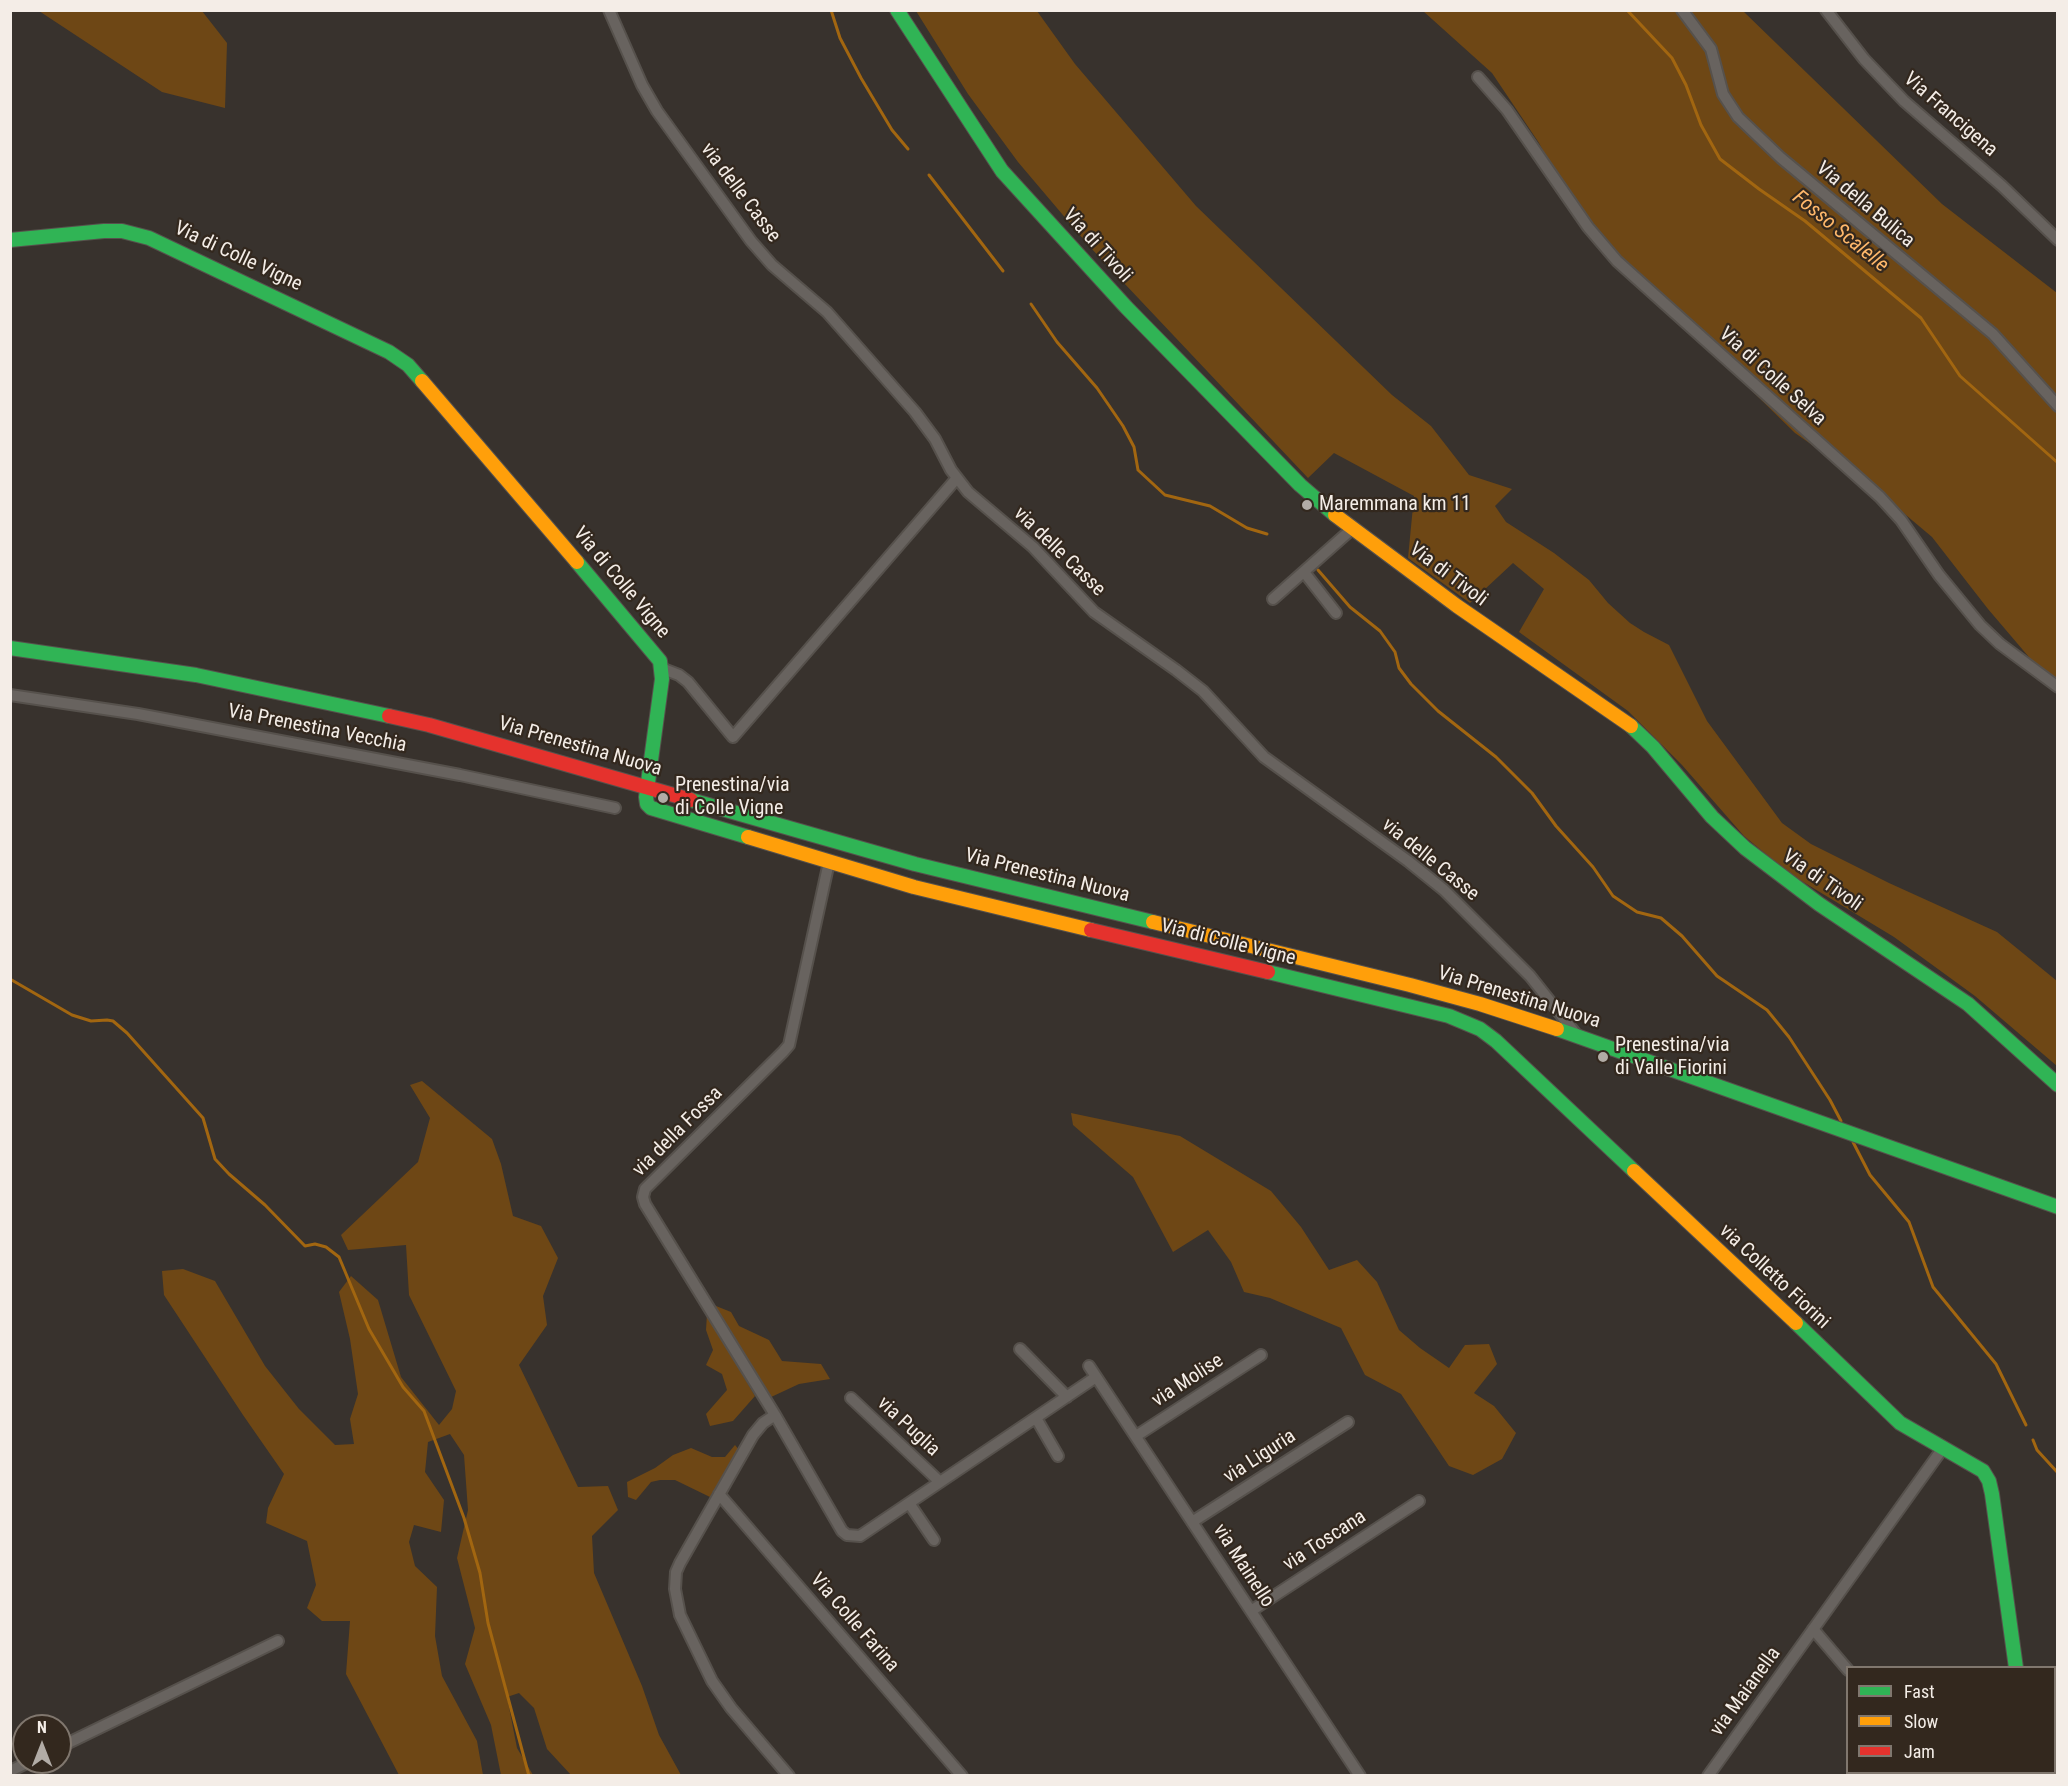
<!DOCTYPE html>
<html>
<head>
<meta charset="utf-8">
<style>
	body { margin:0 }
	#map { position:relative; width:2068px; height:1786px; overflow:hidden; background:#38322d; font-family:"Roboto Condensed",sans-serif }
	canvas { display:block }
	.frame { position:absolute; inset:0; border:12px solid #f4ede7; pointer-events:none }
	.legend { position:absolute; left:1846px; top:1666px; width:210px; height:108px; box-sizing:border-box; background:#33281e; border:2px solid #80776e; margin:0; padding:8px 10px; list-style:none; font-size:18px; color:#f4ede7 }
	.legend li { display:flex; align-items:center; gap:12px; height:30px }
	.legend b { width:30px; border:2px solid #80776e }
	.north { position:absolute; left:12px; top:1714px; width:60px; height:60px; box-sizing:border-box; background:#33281e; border:2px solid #80776e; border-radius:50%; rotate:0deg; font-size:16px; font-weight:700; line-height:24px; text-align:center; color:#f4ede7 }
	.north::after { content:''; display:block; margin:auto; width:21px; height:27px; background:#b2aca6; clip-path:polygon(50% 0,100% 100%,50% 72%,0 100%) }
</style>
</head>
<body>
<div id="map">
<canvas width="2068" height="1786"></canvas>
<div class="frame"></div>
<ul class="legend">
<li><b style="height:8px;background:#30b455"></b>Fast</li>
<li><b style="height:8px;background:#ff9f0a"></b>Slow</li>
<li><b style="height:8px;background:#e5322d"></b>Jam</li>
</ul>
<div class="north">N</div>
</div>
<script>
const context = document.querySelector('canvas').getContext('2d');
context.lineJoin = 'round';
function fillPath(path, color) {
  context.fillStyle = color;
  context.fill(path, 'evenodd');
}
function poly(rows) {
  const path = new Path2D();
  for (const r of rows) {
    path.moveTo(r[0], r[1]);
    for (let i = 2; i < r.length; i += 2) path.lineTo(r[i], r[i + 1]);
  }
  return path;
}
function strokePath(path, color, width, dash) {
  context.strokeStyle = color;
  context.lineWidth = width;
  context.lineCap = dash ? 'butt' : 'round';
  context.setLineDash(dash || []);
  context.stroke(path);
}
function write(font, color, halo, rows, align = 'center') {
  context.font = font + ' "Roboto Condensed",sans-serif';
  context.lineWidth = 4.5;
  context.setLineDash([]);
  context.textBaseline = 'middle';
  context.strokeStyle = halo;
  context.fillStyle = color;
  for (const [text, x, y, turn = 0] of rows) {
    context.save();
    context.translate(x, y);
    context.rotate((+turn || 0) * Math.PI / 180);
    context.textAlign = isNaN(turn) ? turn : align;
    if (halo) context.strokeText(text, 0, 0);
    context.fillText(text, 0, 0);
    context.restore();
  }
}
const green = poly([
	[39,11,202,11,227,43,225,108,162,92],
	[916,11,1037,11,1075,64,1196,206,1392,395,1431,426,1469,475,1512,489,1495,506,1506,522,1554,553,1589,580,1608,603,1630,623,1644,632,1669,645,1707,721,1782,823,1811,844,1889,883,1997,932,2057,981,2057,1066,1975,996,1894,937,1790,874,1744,836,1682,765,1628,711,1519,632,1544,589,1513,563,1470,603,1408,558,1414,496,1334,453,1308,478,1090,247,1018,162,968,94],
	[1423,11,1743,11,1942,204,2057,293,2057,690,1988,609,1932,537,1875,489,1795,433,1706,346,1646,284,1570,203,1539,143,1492,73],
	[422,1081,492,1139,501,1164,513,1216,541,1226,558,1258,543,1296,547,1325,519,1365,578,1487,608,1486,618,1510,592,1536,594,1573,642,1686,659,1735,681,1775,571,1775,547,1749,534,1708,519,1693,507,1697,517,1748,533,1775,501,1775,491,1725,465,1664,475,1628,457,1558,468,1510,464,1455,450,1434,428,1442,425,1472,444,1500,441,1532,414,1525,409,1542,415,1566,437,1587,435,1636,442,1676,477,1741,483,1775,399,1775,346,1674,350,1621,322,1621,307,1608,316,1585,307,1541,266,1523,268,1508,284,1474,243,1415,164,1295,162,1271,183,1269,215,1281,265,1366,299,1409,335,1445,354,1444,350,1419,358,1394,350,1339,339,1292,351,1276,378,1300,401,1377,439,1425,452,1409,456,1391,409,1295,406,1245,348,1250,341,1235,418,1162,430,1118,410,1085],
	[1071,1113,1180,1136,1271,1191,1301,1227,1329,1270,1357,1260,1377,1282,1399,1330,1420,1348,1449,1368,1465,1345,1489,1344,1497,1364,1474,1393,1494,1406,1516,1433,1502,1459,1473,1475,1449,1466,1401,1394,1365,1375,1341,1328,1270,1298,1244,1292,1231,1262,1208,1230,1173,1252,1133,1177,1073,1125],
	[716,1306,731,1312,739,1326,769,1340,782,1361,821,1364,830,1379,799,1384,769,1398,714,1310],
	[707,1314,755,1396,733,1421,710,1426,706,1414,727,1390,722,1374,706,1365,713,1350,706,1330],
	[735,1445,739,1450,710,1497,675,1480,660,1480,651,1482,636,1500,628,1497,627,1482,655,1468,673,1455,691,1448,712,1457,725,1457]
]);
const stream = poly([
	[831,10,840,38,861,78,892,130,908,149],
	[1627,10,1672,58,1686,85,1701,125,1720,159,1759,189,1805,221,1921,318,1960,376,2058,463],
	[929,175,1003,271],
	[1031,304,1057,342,1097,388,1123,426,1134,447,1138,470,1165,495,1210,506,1247,528,1267,534],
	[1318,570,1350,607,1380,631,1395,652,1399,668,1411,684,1438,711,1496,757,1532,793,1556,826,1593,867,1613,896,1637,912,1661,918,1682,936,1717,976,1767,1010,1789,1037,1830,1100,1841,1121],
	[10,979,72,1015,91,1021,107,1020,113,1021,127,1033,203,1118,215,1159,229,1174,265,1205,305,1246,315,1244,326,1247,339,1257,369,1329,403,1387,424,1411,464,1518,480,1573,488,1623,529,1776],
	[1853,1142,1870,1175,1909,1222,1933,1287,1996,1364,2026,1425],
	[2033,1440,2037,1450,2058,1473]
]);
const street = poly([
	[609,10,642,85,657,111,751,241,772,265,827,312,915,412,935,439,951,470,968,492,1033,547,1094,612,1176,670,1203,691,1264,757,1408,861,1444,890,1530,976,1576,1034],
	[1682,10,1711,49,1723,94,1738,117,1781,158,1993,334,2058,406],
	[1826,10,1864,59,1904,101,2002,186,2058,240],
	[1478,77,1507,110,1588,227,1617,261,1880,497,1901,520,1939,575,1980,625,2000,644,2058,687],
	[1304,572,1336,613],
	[1273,599,1353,528],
	[661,668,679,675,688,682,733,737,957,478],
	[10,695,138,714,460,775,615,808],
	[829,862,789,1045,783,1052,645,1189,643,1197,645,1204,775,1415,842,1531,847,1535,860,1536,1096,1377],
	[1020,1349,1067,1397],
	[1089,1366,1360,1776],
	[851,1398,940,1482],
	[775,1415,763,1423,753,1435,680,1563,676,1572,675,1589,680,1615,712,1681,731,1708,789,1776],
	[1036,1418,1058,1456],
	[1136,1436,1261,1355],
	[719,1494,962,1776],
	[909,1503,934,1540],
	[1192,1522,1348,1422],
	[1251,1611,1419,1501],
	[1813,1629,1848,1670],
	[60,1747,278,1641],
	[10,1771,29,1762],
	[1932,1772,1935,1776],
	[2030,1772,2031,1776],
	[1708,1776,1943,1448]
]);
const fast = poly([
	[897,10,1002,171,1126,307,1300,485,1335,515],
	[10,240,104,231,122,231,149,238,389,352,408,365,422,381],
	[577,562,660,661,662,679,646,797,647,804,651,808,748,837],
	[10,648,196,675,389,716],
	[1631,726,1653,747,1712,817,1745,848,1819,904,1968,1004,2058,1085],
	[691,800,915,864,1153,922],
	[1268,972,1449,1016,1480,1029,1496,1041,1634,1171],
	[1557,1029,2058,1207],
	[1796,1323,1900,1423,1983,1471,1989,1481,1992,1494,2016,1668]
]);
const slow = poly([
	[422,381,577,562],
	[1335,515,1457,606,1631,726],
	[748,837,914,887,1091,930],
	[1153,922,1410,985,1480,1004,1557,1029],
	[1634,1171,1796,1323]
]);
const jam = poly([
	[389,716,429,725,691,800],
	[1091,930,1268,972]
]);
const markers = [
	[1307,505,6,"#b2aca6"],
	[663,798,6,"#b2aca6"],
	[1603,1057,6,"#b2aca6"]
];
const streetNames = [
	["Via Francigena",1950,115,41],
	["via delle Casse",740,193,53],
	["Via della Bulica",1865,205,40],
	["Via di Tivoli",1097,246,48],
	["Via di Colle Vigne",238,257,25],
	["Via di Colle Selva",1772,377,42],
	["via delle Casse",1059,552,44],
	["Via di Tivoli",1448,575,37],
	["Via di Colle Vigne",621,583,50],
	["Via Prenestina Vecchia",317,729,11],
	["Via Prenestina Nuova",580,747,16],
	["via delle Casse",1430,860,39],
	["Via Prenestina Nuova",1047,876,14],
	["Via di Tivoli",1822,881,35],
	["Via di Colle Vigne",1228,943,14],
	["Via Prenestina Nuova",1519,998,17],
	["via della Fossa",678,1132,-45],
	["via Colletto Fiorini",1774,1277,43],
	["via Molise",1188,1381,-33],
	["via Puglia",908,1427,43],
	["via Liguria",1260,1457,-33],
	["via Toscana",1325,1541,-33],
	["via Mainello",1243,1566,57],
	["Via Colle Farina",854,1623,49],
	["via Maianella",1746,1692,-54]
];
const poiNames = [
	["Maremmana km 11",1319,505],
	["Prenestina/via",675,786],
	["di Colle Vigne",675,809],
	["Prenestina/via",1615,1046],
	["di Valle Fiorini",1615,1069]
];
const waterNames = [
	["Fosso Scalelle",1840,232,39]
];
fillPath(green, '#6e4715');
strokePath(stream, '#a26610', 3);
strokePath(street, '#56514c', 14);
strokePath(fast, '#56514c', 16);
strokePath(slow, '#56514c', 16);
strokePath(jam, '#56514c', 16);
strokePath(street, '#68635f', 10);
strokePath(fast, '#30b455', 14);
strokePath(slow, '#ff9f0a', 14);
strokePath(jam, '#e5322d', 14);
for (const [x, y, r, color] of markers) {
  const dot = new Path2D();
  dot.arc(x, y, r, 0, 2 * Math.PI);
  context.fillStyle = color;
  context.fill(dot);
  strokePath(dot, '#33281e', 2);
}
write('20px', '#f4ede7', '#33281e', streetNames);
write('20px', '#f4ede7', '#33281e', poiNames, 'left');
write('italic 21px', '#ffb86b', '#33281e', waterNames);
</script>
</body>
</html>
